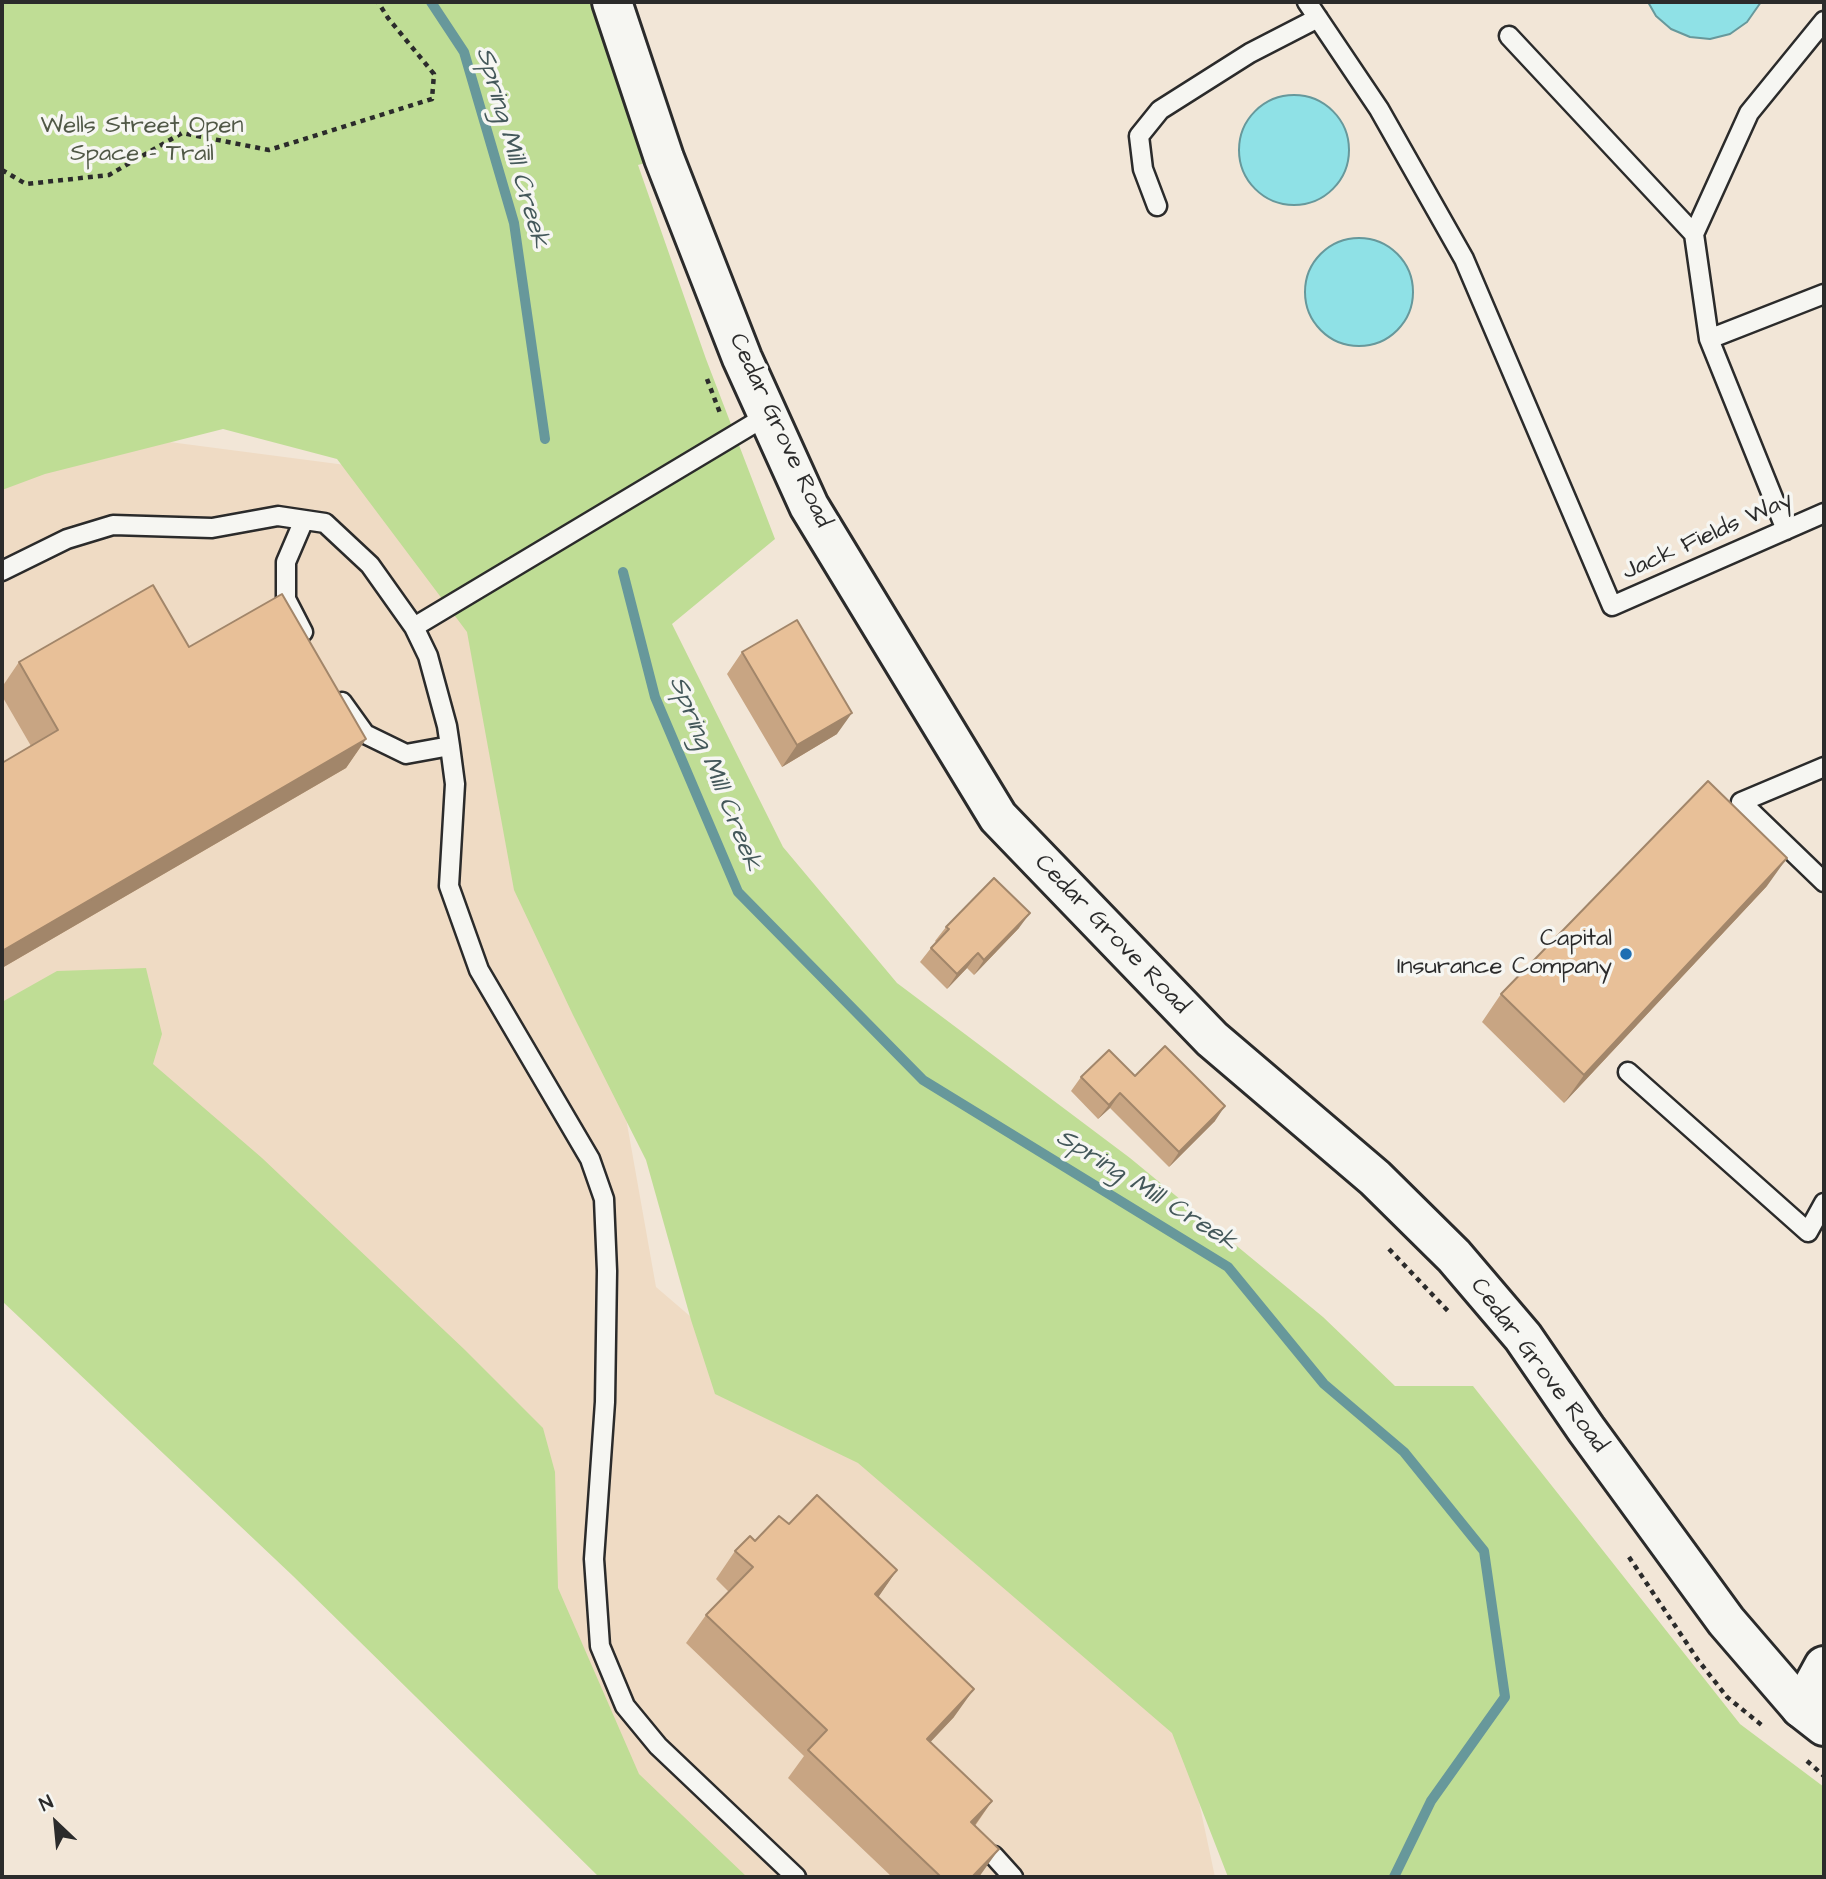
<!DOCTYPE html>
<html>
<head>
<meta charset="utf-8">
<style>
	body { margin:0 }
	#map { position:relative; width:1826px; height:1879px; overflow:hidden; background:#f2e6d7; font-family:"Architects Daughter",sans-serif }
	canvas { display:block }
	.frame { position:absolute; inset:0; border:4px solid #2b2b2b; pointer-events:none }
	.north { position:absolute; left:21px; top:1788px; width:70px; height:70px; -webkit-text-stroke:5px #f6f6f2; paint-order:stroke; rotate:334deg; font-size:19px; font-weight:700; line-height:28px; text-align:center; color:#2b2b2b }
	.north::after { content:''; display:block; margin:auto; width:24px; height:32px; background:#2b2b2b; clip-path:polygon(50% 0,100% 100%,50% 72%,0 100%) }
</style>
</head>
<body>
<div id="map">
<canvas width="1826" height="1879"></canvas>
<div class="frame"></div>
<div class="north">N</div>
</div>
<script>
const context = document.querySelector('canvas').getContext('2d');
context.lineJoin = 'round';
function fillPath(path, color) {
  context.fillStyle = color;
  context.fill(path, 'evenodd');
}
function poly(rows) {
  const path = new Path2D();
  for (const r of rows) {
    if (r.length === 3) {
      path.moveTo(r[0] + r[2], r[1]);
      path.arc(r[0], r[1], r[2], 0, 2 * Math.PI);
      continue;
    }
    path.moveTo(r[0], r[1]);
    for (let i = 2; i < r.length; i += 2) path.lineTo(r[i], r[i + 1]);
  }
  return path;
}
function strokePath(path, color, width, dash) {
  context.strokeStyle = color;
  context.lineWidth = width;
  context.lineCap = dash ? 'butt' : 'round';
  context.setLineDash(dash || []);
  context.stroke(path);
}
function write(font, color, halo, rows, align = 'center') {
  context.font = font + ' "Architects Daughter",sans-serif';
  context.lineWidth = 7;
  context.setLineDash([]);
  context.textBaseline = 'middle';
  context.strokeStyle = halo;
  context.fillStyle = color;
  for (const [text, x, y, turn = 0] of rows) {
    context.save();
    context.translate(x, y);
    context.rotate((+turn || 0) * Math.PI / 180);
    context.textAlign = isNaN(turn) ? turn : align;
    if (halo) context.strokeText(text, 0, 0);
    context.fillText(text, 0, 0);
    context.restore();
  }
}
const built = poly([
	[47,426,514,487,656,1287,1186,1741,1215,1877,737,1877,2,1144,2,460]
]);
const green = poly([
	[2,2,612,2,664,158,638,165,706,359,775,539,672,624,783,847,897,983,1130,1158,1323,1317,1395,1386,1473,1386,1740,1724,1824,1787,1824,1877,1228,1877,1172,1733,858,1463,715,1394,691,1320,646,1160,573,1015,514,890,467,632,337,459,223,429,45,474,2,490],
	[146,968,162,1034,153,1064,262,1158,465,1350,543,1428,555,1472,558,1588,639,1774,747,1877,599,1877,293,1576,2,1301,2,1002,57,971]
]);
const water = poly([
	[1648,2,1761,2,1747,22,1730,34,1710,39,1690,37,1671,29,1656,16,1648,2],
	[1294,150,55],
	[1359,292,54]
]);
const stream = poly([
	[431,2,464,52,514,223,545,439],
	[623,572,655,697,738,892,923,1080,1228,1267,1324,1384,1404,1452,1484,1551,1505,1697,1431,1801,1394,1877]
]);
const path = poly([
	[2,170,26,184,109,175,182,133,269,150,432,99,434,74,388,18,378,2],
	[707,379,720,413],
	[1389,1249,1448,1311],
	[1629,1557,1698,1660,1727,1697,1764,1727],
	[1807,1761,1824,1776]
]);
const service = poly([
	[1307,2,1379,109,1464,259,1612,606,1824,513],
	[1509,36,1694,234],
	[1157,206,1143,169,1139,136,1160,110,1250,53,1318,18],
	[1709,339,1824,294],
	[768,415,414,627,428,656,447,726,450,746,455,784,449,886,479,970,590,1159,604,1199,607,1271,605,1402,594,1559,600,1646,625,1706,658,1746,796,1877],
	[1786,530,1709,339,1694,234,1749,113,1824,21],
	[2,571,67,539,113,525,212,528,278,516,325,523,370,565,414,627],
	[303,632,286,599,286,562,304,520],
	[342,702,365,734,406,754,450,746],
	[1824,767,1741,802,1824,882],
	[1628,1072,1808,1232,1824,1203],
	[994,1856,1013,1877]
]);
const tertiary = poly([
	[612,2,664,158,742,358,809,506,998,817,1212,1039,1375,1178,1454,1256,1523,1337,1586,1429,1726,1621,1801,1708]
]);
const secondary = poly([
	[1824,1666,1801,1708,1824,1726]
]);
const wall = poly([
	[189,647,366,739,346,768,2,968,2,763,31,746,2,696,2,687,19,662],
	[742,652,837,734,782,767,727,674],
	[1767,886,1564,1103,1482,1022,1501,994],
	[946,927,1019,928,974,975,967,968,947,989,920,962,931,948,936,942,935,941],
	[1135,1076,1215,1121,1169,1167,1110,1108,1098,1119,1071,1091,1081,1077],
	[789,1524,897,1570,878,1597,954,1717,930,1742,992,1801,975,1826,979,1877,892,1877,788,1778,804,1756,686,1643,706,1615,729,1592,716,1579,735,1551]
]);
const shadedWall = poly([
	[852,713,837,734,782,767,797,745],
	[366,739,346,768,2,968,2,951],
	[1787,858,1767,886,1564,1103,1584,1075],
	[1030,913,1019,928,974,975,984,960],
	[978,953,967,968,947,989,957,974],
	[1120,1093,1110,1108,1098,1119,1109,1105],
	[1225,1106,1215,1121,1169,1167,1179,1152],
	[897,1570,877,1599,875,1594],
	[974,1689,954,1717,907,1767,927,1739],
	[992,1801,972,1829,971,1822],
	[999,1849,979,1877,972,1877]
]);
const building = poly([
	[153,585,189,647,282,594,366,739,2,951,2,763,58,730,19,662,153,585],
	[797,620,852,713,797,745,742,652,797,620],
	[1708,781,1787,858,1584,1075,1501,994,1708,781],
	[994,878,1030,913,984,960,978,953,957,974,931,948,949,929,946,927,994,878],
	[1165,1046,1225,1106,1179,1152,1120,1093,1109,1105,1081,1077,1109,1050,1135,1076,1165,1046],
	[817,1495,897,1570,875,1594,974,1689,927,1739,992,1801,971,1822,999,1849,972,1877,941,1877,808,1750,827,1730,706,1615,753,1567,735,1551,750,1536,755,1541,779,1516,789,1524,817,1495]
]);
const markers = [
	[1626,954,7,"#1f6fb2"]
];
const parkNames = [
	["Wells Street Open",142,127],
	["Space - Trail",142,155]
];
const streetNames = [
	["Cedar Grove Road",779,431,65],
	["Jack Fields Way",1708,537,-24],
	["Cedar Grove Road",1111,935,46],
	["Cedar Grove Road",1538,1366,53]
];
const poiNames = [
	["Capital",1612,940],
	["Insurance Company",1612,968]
];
const waterNames = [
	["Spring Mill Creek",511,148,74],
	["Spring Mill Creek",714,774,68],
	["Spring Mill Creek",1146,1191,32]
];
fillPath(built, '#efdbc4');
fillPath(green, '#bfdd95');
fillPath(water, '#8fe1e6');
strokePath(water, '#67989b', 2);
strokePath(stream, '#67989b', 10);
strokePath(service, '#2b2b2b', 23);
strokePath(tertiary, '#2b2b2b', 44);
strokePath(secondary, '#2b2b2b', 44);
strokePath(path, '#2b2b2b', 4.5, [5, 5]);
strokePath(service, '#f6f6f2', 18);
strokePath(tertiary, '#f6f6f2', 38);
strokePath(secondary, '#f6f6f2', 38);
fillPath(wall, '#c8a583');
fillPath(shadedWall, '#a2866a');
fillPath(building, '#e8c098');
strokePath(building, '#a2866a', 2);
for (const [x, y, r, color] of markers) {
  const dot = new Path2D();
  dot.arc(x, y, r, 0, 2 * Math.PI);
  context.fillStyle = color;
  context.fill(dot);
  strokePath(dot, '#f6f6f2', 2.5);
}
write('24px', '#505846', '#f6f6f2', parkNames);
write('24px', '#2b2b2b', '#f6f6f2', streetNames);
write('24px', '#2b2b2b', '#f6f6f2', poiNames, 'right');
write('italic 26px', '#44585a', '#f6f6f2', waterNames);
</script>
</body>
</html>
